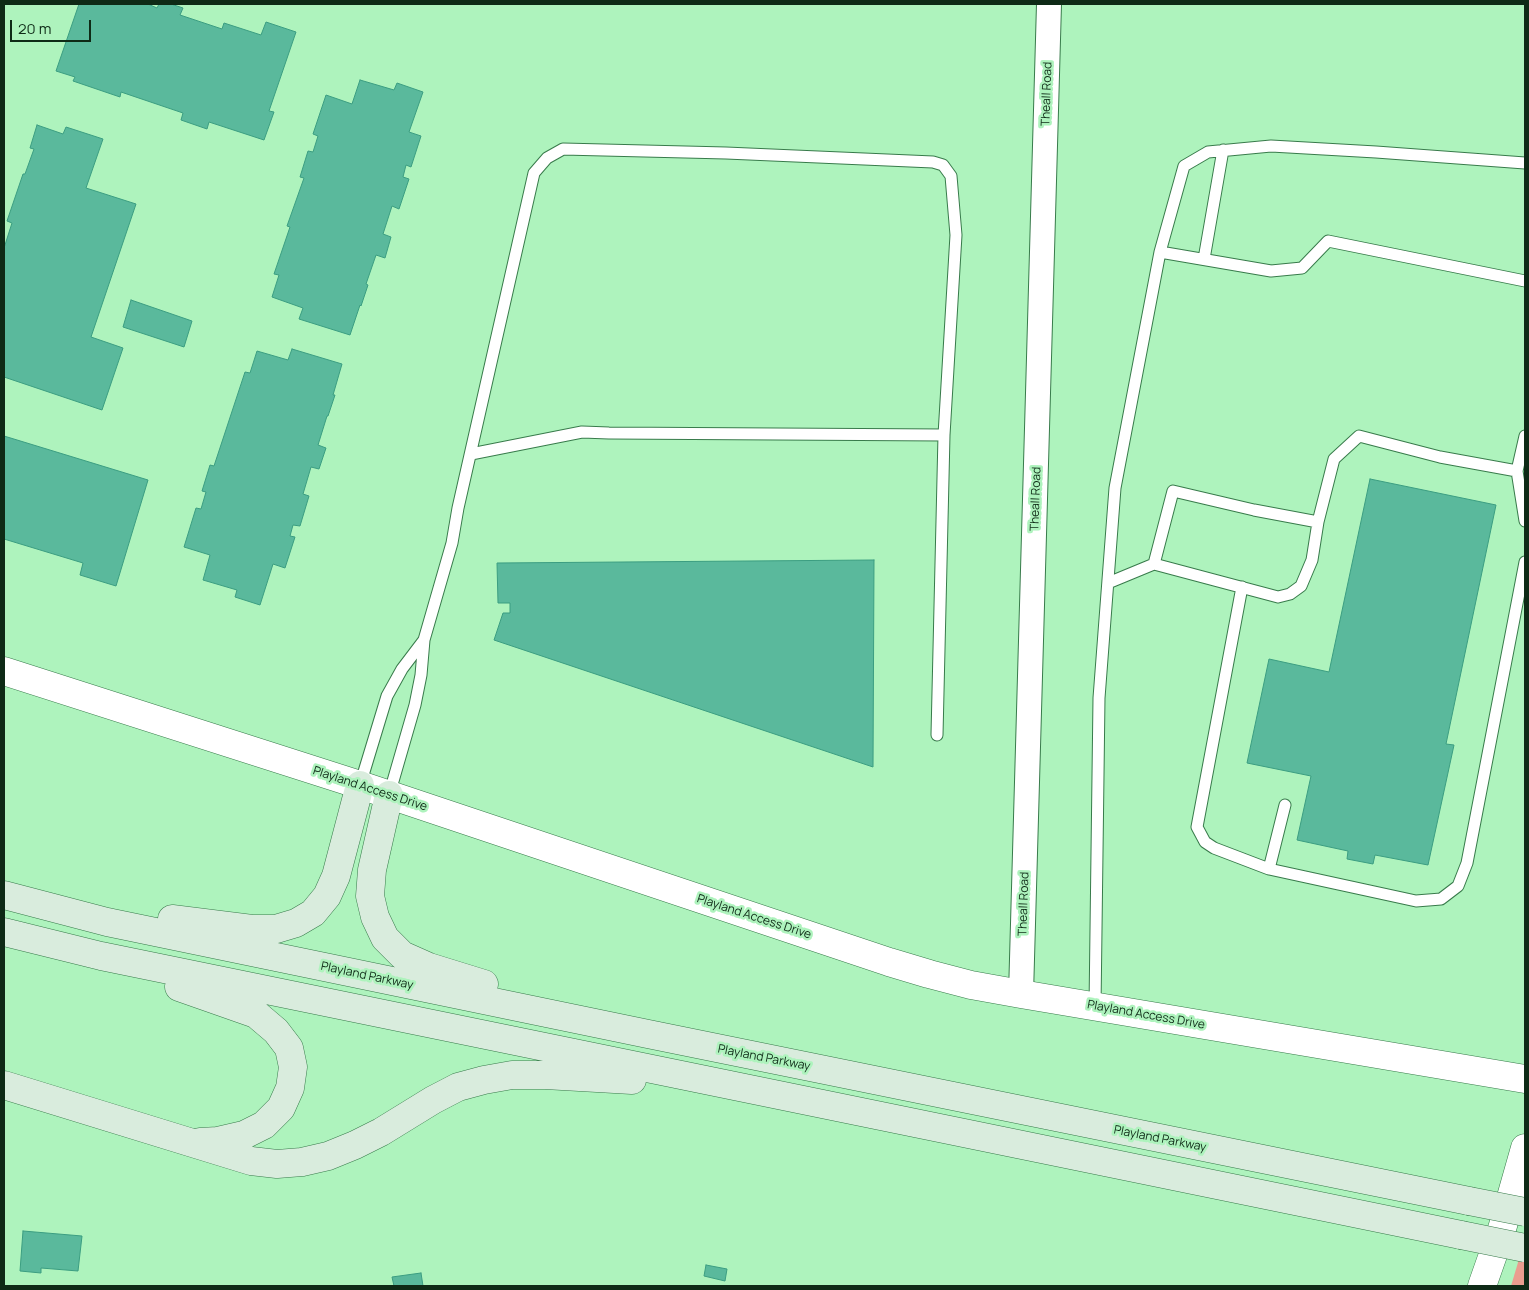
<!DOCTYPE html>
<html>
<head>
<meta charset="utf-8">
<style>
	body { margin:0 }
	#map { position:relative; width:1529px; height:1290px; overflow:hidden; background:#aef3bd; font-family:Manrope,sans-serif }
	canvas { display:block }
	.frame { position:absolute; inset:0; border:5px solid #0e2a16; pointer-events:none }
	.scale { position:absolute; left:10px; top:20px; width:81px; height:22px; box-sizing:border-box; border:2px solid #0e2a16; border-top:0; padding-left:6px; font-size:15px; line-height:18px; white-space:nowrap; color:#0e2a16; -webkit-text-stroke:4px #aef3bd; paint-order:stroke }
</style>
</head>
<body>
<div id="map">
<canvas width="1529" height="1290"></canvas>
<div class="frame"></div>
<div class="scale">20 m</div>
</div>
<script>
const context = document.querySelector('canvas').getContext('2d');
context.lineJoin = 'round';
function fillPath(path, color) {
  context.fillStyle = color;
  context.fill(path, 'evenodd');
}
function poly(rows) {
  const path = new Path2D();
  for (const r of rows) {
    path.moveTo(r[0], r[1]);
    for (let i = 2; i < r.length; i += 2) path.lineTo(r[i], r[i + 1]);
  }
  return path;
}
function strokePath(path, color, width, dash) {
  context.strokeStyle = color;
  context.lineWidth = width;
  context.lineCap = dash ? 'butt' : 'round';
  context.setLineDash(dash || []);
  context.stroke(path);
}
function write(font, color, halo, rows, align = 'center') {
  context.font = font + ' Manrope,sans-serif';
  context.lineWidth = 5;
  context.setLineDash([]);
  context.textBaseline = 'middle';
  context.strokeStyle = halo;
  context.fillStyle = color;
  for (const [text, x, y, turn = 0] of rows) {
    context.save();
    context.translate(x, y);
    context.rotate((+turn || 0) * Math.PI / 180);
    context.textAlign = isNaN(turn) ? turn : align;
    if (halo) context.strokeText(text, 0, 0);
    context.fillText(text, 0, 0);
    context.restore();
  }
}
const green = poly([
	[1525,1239,1525,1286,1511,1286]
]);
const building = poly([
	[79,4,148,4,157,8,159,4,171,4,183,8,180,15,222,29,224,23,261,35,266,22,296,32,269,111,274,112,264,140,209,122,207,129,181,120,183,113,121,92,120,97,73,81,75,77,56,71,79,4],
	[360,80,394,90,397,83,423,92,409,132,421,136,411,167,406,165,403,177,409,179,399,209,392,206,383,234,391,237,385,258,376,255,366,284,368,285,361,306,360,305,350,335,299,319,303,308,272,297,279,275,274,274,290,227,287,226,304,178,300,177,308,151,313,152,318,136,313,134,326,95,352,104,360,80],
	[37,125,63,134,66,127,103,139,86,188,136,204,91,337,123,348,102,410,4,377,4,248,12,223,7,221,23,174,25,174,34,149,30,148,37,125],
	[131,300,192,321,184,347,123,327,131,300],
	[292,349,342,364,333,395,335,395,328,416,327,416,318,445,326,448,319,469,311,467,303,494,309,496,300,526,293,525,290,536,295,537,285,568,273,564,260,605,235,597,237,590,203,580,210,555,184,547,196,508,201,509,206,492,202,491,210,465,214,466,245,372,250,373,257,351,288,360,292,349],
	[4,436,148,480,116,586,80,575,83,563,4,539,4,436],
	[1370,479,1496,505,1446,744,1454,745,1428,865,1375,855,1373,864,1347,859,1348,851,1297,840,1311,776,1247,763,1269,659,1329,672,1370,479],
	[874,560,873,767,494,640,503,613,510,613,510,603,498,603,497,563,874,560],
	[23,1231,82,1236,78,1271,41,1268,41,1273,20,1271,23,1231],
	[706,1265,727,1269,725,1281,704,1276,706,1265],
	[421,1273,423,1286,394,1286,392,1277,421,1273]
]);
const service = poly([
	[1160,252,1271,271,1302,268,1328,241,1525,281],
	[1204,259,1223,150],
	[471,454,582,432,609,433,944,435],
	[1517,471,1525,521],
	[1154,564,1173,491,1254,510,1318,522,1334,459,1359,436,1440,457,1517,471,1525,436],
	[1108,583,1154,564,1278,597,1290,594,1301,586,1312,560,1318,522],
	[1242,587,1197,827,1205,842,1214,848,1269,869,1416,901,1441,899,1458,886,1467,863,1525,562],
	[424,640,452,543,458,508,534,173,547,158,563,149,726,153,933,162,943,165,951,176,956,235,944,435,937,735],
	[360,785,387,696,402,669,424,640,421,675,415,705,389,795],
	[1269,869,1285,805],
	[1095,1007,1099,698,1115,488,1160,252,1184,166,1208,152,1271,146,1376,152,1525,163]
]);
const minor = poly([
	[1021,994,1049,4]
]);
const tertiary = poly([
	[4,671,360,785,889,962,929,974,971,985,1021,994,1525,1079],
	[1482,1286,1502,1229,1525,1148]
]);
const secondary = poly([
	[389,795,372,870,370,896,375,917,385,938,402,955,429,967,484,984],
	[4,895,107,922,648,1034,1469,1201],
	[172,919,252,929,276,929,296,923,313,913,327,896,336,876,360,785],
	[4,932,101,956,1461,1235],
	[179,987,256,1014,276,1031,289,1048,293,1067,290,1088,281,1108,264,1125,244,1135,218,1141,200,1142],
	[4,1085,251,1161,277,1164,302,1162,328,1156,355,1145,381,1132,433,1100,458,1087,484,1080,512,1075,545,1075,632,1080]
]);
const secondaryBridge = poly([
	[1469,1201,1525,1212],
	[1461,1235,1525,1248]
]);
const streetNames = [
	["Theall Road",1047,94,-88],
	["Theall Road",1036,499,-88],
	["Playland Access Drive",370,789,18],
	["Theall Road",1024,904,-88],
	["Playland Access Drive",754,917,18],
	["Playland Parkway",367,976,12],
	["Playland Access Drive",1146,1015,10],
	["Playland Parkway",764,1058,11],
	["Playland Parkway",1160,1139,11]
];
fillPath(green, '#ea9d8f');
fillPath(building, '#5ab99c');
strokePath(building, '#3b9d81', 1);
strokePath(service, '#387b4b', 13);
strokePath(minor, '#387b4b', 26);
strokePath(tertiary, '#387b4b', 29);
strokePath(secondary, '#387b4b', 29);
strokePath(service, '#fff', 11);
strokePath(minor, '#fff', 24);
strokePath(tertiary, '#fff', 28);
strokePath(secondary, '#d9ecdd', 28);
strokePath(secondaryBridge, '#387b4b', 29, []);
strokePath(secondaryBridge, '#d9ecdd', 28);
write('12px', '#0e2a16', '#aef3bd', streetNames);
</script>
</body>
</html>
